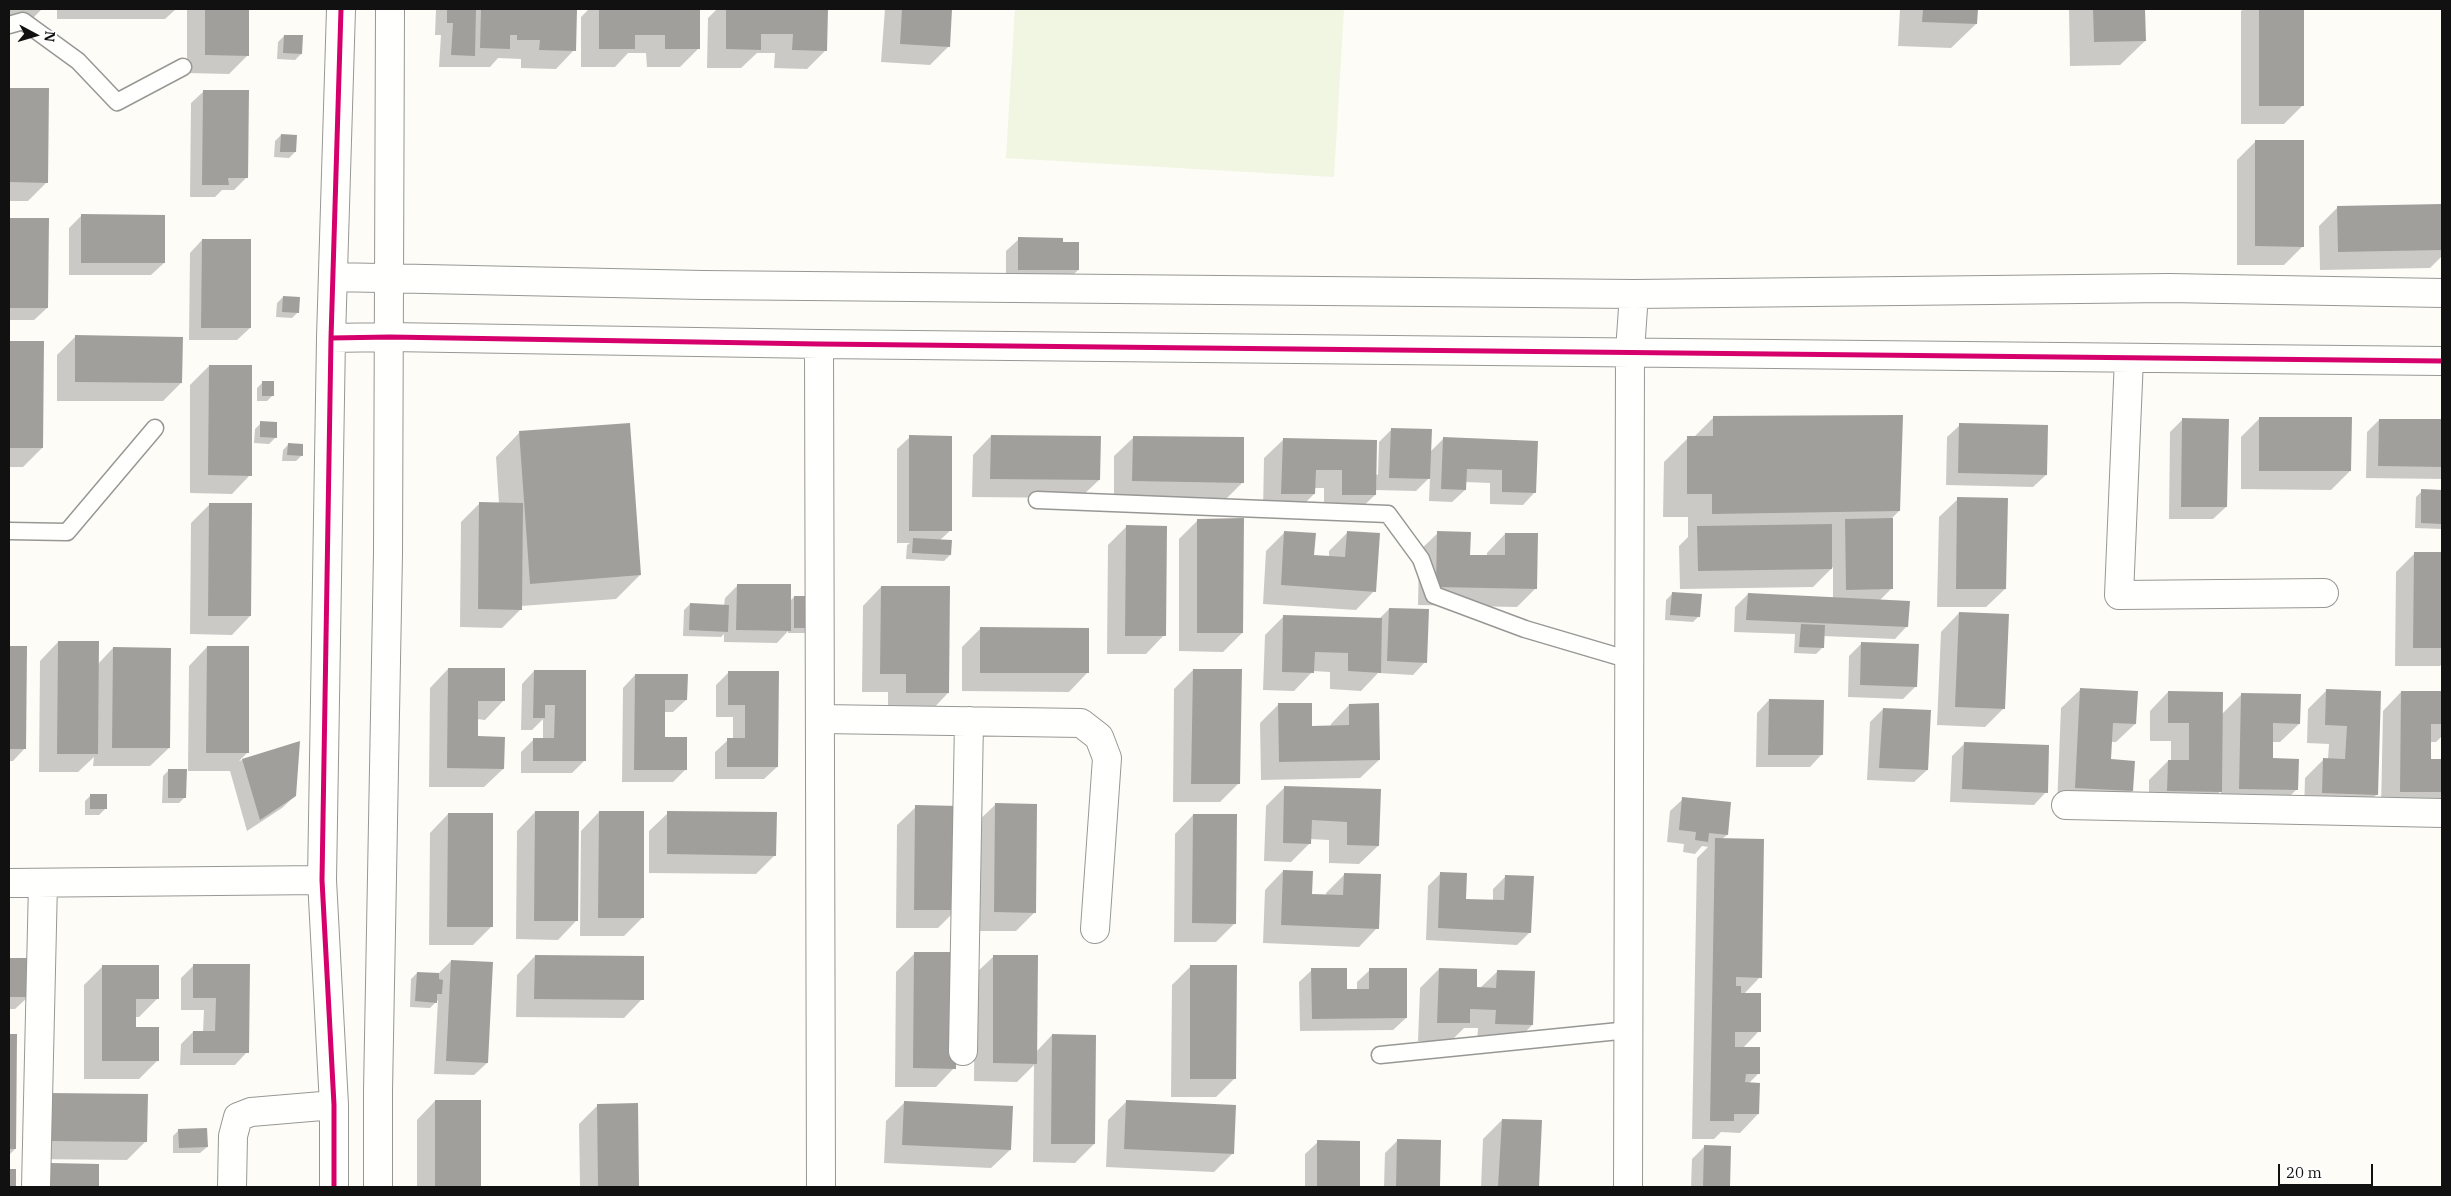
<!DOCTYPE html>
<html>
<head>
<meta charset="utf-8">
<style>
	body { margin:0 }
	#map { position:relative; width:2451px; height:1196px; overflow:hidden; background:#fdfcf7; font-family:"IBM Plex Serif",serif }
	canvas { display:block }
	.frame { position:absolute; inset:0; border:10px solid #111; pointer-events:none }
	.north { position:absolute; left:10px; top:10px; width:50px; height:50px; -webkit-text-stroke:4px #fff; paint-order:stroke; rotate:96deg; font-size:14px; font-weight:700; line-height:20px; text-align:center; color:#111 }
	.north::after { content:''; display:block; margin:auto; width:18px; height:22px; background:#111; clip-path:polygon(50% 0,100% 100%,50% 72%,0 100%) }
	.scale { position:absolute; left:2278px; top:1164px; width:95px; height:22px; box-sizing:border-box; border:2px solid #111; border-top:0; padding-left:6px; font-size:15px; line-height:18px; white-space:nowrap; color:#111; -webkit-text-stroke:4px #fff; paint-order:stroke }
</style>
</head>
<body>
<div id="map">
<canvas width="2451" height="1196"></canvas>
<div class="frame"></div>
<div class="north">N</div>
<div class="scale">20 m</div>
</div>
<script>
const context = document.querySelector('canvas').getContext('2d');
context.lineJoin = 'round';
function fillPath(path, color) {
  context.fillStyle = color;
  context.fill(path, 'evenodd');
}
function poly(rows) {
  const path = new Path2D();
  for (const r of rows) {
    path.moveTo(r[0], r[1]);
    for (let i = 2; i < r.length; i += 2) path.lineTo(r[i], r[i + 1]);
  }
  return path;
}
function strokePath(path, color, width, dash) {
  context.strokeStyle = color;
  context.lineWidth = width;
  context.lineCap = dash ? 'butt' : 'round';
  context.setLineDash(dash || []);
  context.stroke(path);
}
const pitch = poly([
	[1015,9,1344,9,1334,177,1006,158]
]);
const shadow = poly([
	[9,9,42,9,24,27,9,27],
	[57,9,176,9,165,19,57,19],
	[187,9,248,9,248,55,229,74,187,73],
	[436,9,575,9,574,50,556,69,521,68,521,59,498,58,490,67,439,67,441,35,435,35],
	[589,9,699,9,699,48,680,67,647,67,646,53,628,53,615,67,581,67,581,17],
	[717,9,827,9,826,50,807,69,774,68,775,53,757,53,741,68,707,68,708,18],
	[885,9,933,9,948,47,930,65,881,62],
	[1900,9,1976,9,1976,24,1951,48,1898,46],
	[2069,9,2144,9,2145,41,2120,65,2070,66],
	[2244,9,2303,9,2303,105,2284,124,2241,124,2241,11],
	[284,36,301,54,295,60,277,59,278,42],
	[9,89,47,89,47,182,28,201,9,201],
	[204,91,247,177,234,190,222,190,215,197,190,197,191,103],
	[281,135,295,152,289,158,274,157,275,141],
	[2256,141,2303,246,2284,265,2237,265,2237,160],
	[2442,205,2442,256,2430,268,2320,270,2319,226,2338,207],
	[81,216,164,263,151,275,69,275,69,228],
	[9,219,47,219,47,308,34,320,9,320],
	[1019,239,1062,243,1078,270,1065,283,1006,282,1006,251],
	[202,240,250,328,237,340,189,340,190,253],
	[283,297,298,312,292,318,276,317,277,303],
	[76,336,181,383,163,401,57,401,57,355],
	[9,342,43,342,42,448,23,467,9,467],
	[209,366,250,475,232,494,190,493,190,385],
	[263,382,273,395,267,401,257,401,257,388],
	[1714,417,1899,511,1892,518,1892,588,1880,600,1907,626,1895,639,1823,636,1822,648,1816,654,1794,653,1795,634,1734,632,1735,607,1748,594,1833,598,1833,567,1813,587,1680,589,1679,546,1688,537,1688,517,1663,517,1664,462,1688,438,1693,438],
	[2260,418,2350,471,2331,490,2241,489,2241,437],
	[2183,419,2226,507,2213,519,2169,519,2170,432],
	[2379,420,2442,421,2442,479,2366,478,2367,432],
	[261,423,275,438,269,444,254,443,255,429],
	[1960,425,2046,475,2033,487,1946,485,1947,437],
	[1392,429,1430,452,1443,439,1537,442,1535,492,1523,505,1490,504,1490,483,1465,482,1465,490,1452,502,1429,501,1430,477,1416,491,1375,490,1375,495,1356,513,1324,513,1324,488,1314,488,1314,494,1295,513,1263,512,1264,458,1283,440,1378,475,1379,442],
	[520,432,640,575,616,599,521,606,521,609,502,628,460,627,461,522,480,503,499,504,496,457],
	[991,436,1099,480,1080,498,972,497,973,455],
	[910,437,951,530,940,540,950,555,944,561,906,559,907,545,910,543,897,543,897,449],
	[1133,438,1243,482,1224,501,1114,500,1114,456],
	[289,444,302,455,296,461,282,461,283,450],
	[2422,491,2442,491,2442,529,2415,528,2416,497],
	[1958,499,2005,589,1986,607,1937,607,1939,517],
	[210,504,250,616,232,635,190,634,191,523],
	[1198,520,1242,633,1223,652,1179,651,1179,539],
	[1126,527,1164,635,1146,654,1107,654,1108,545],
	[1285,532,1313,556,1329,557,1329,551,1348,532,1374,591,1356,610,1263,604,1266,551],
	[1438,533,1469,556,1487,556,1487,553,1505,534,1536,588,1517,607,1418,605,1419,551],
	[2415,553,2442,553,2442,664,2440,666,2395,666,2396,572],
	[737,586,789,602,794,597,813,597,807,633,788,633,788,631,777,643,724,642,724,634,721,637,683,636,684,610,690,604,724,606,725,598],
	[881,587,948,693,930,712,888,711,888,692,862,692,863,606],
	[1672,594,1699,616,1693,622,1665,620,1666,600],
	[1389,609,1425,662,1413,675,1378,673,1361,691,1330,689,1330,672,1313,671,1294,691,1263,690,1265,635,1284,616,1379,619],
	[1959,613,2004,708,1985,727,1937,725,1941,632],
	[981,628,1087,673,1069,692,962,691,962,647],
	[58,642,98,664,113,648,169,748,150,766,93,766,94,757,78,772,39,772,40,661],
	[1862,643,1916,686,1903,699,1848,697,1849,656],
	[9,647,25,647,25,748,13,761,9,761],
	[207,647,247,753,239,761,298,743,295,796,282,808,247,831,230,771,188,771,189,666],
	[448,669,503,701,485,720,477,719,477,738,503,769,484,787,429,787,430,688],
	[1193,670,1239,783,1220,802,1173,802,1174,689],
	[534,671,585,671,584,761,572,773,521,773,521,752,534,739,543,739,543,719,532,730,521,730,522,684],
	[729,672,777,767,764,779,715,779,715,752,728,740,733,740,733,717,716,717,716,685],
	[635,675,686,700,673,712,664,712,664,738,685,770,673,782,622,782,623,688],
	[2080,690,2135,724,2116,742,2111,742,2110,761,2132,791,2113,809,2057,806,2061,708],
	[2326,691,2380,692,2377,794,2358,813,2304,811,2305,778,2324,759,2328,759,2329,744,2307,743,2308,709],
	[2168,692,2222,714,2242,694,2299,724,2280,742,2272,742,2272,760,2297,789,2278,808,2221,807,2221,791,2202,810,2149,810,2149,780,2168,761,2171,761,2171,741,2150,741,2150,711],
	[2401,692,2442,693,2442,736,2436,742,2430,742,2430,760,2442,760,2442,804,2381,810,2383,711],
	[1769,700,1822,754,1810,767,1756,767,1757,713],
	[1279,704,1310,727,1330,727,1331,724,1349,705,1379,760,1360,778,1261,780,1260,723],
	[1883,709,1927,770,1914,782,1867,780,1870,722],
	[1965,743,2046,792,2034,805,1950,802,1952,756],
	[169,770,185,797,179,803,162,803,163,776],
	[1285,787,1380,790,1378,846,1359,864,1329,863,1329,840,1310,839,1310,843,1291,862,1264,861,1266,806],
	[91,795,105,809,99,815,85,815,85,801],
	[1683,799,1727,835,1722,839,1760,977,1744,994,1759,1031,1743,1048,1759,1073,1748,1084,1758,1114,1740,1133,1721,1132,1714,1139,1692,1139,1697,858,1708,847,1702,846,1695,854,1683,852,1684,844,1667,842,1670,811],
	[995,805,1035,912,1016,931,976,931,976,823],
	[916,807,956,910,938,928,896,928,897,825],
	[535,812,576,921,558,940,516,939,517,831],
	[599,812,643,917,624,936,580,936,581,831],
	[668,813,775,855,756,874,649,873,649,831],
	[448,814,491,927,473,945,429,945,430,833],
	[1193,815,1235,923,1216,942,1174,942,1175,834],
	[1283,871,1311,895,1326,896,1326,893,1345,874,1377,928,1359,947,1263,943,1265,890],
	[1441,873,1465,900,1493,901,1493,889,1506,876,1530,932,1517,945,1426,940,1428,886],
	[914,954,954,1068,936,1087,895,1087,896,972],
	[535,956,642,999,624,1018,516,1017,517,975],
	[994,956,1036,1052,1052,1035,1094,1144,1075,1163,1033,1162,1034,1065,1017,1082,974,1081,975,974],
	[9,959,28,960,28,997,15,1009,9,1009],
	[451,961,487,1063,474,1075,434,1074,438,1000,430,1008,410,1007,411,979,417,973,438,974],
	[194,965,248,965,247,1052,235,1065,180,1065,181,1044,193,1032,203,1032,204,1010,181,1010,181,978],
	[103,966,157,999,139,1017,135,1017,135,1028,157,1061,139,1079,84,1079,84,985],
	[1191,966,1235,1078,1216,1097,1171,1097,1172,985],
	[1439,969,1475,988,1480,988,1498,971,1532,1025,1514,1044,1477,1042,1478,1028,1464,1028,1450,1042,1418,1041,1420,988],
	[1312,970,1346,990,1357,990,1357,982,1370,970,1406,1018,1393,1030,1300,1031,1299,982],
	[9,1035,16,1035,15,1149,9,1155],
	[435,1101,480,1101,480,1187,417,1187,417,1120],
	[1127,1101,1233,1153,1214,1172,1106,1167,1108,1120],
	[905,1102,1010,1150,991,1168,884,1163,886,1121],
	[637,1104,638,1187,580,1187,579,1124,598,1105],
	[29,1113,146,1141,127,1160,29,1159],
	[1502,1120,1541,1122,1538,1187,1481,1187,1483,1139],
	[179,1130,207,1147,200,1153,173,1153,173,1136],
	[1397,1141,1439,1141,1438,1187,1384,1187,1385,1153],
	[1318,1142,1358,1142,1358,1187,1305,1187,1305,1154],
	[1704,1147,1730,1147,1729,1187,1691,1187,1692,1159],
	[52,1164,98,1165,97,1187,33,1187,33,1183]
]);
const building = poly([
	[205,9,249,9,249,56,205,55],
	[447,9,476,9,475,56,451,55,453,23,447,23],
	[481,9,577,9,576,51,539,50,540,40,517,40,517,35,510,35,510,49,480,48],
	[599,9,700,9,700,49,665,49,665,35,635,35,635,49,599,49],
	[726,9,828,9,827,51,792,50,793,34,761,34,761,50,726,49],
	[902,9,952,9,950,47,900,44],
	[1923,9,1978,9,1977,24,1922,22],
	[2093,9,2145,9,2146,41,2094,42],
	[2259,9,2304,9,2304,106,2259,106],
	[284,35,303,35,302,54,283,53],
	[9,88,49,88,48,183,9,182],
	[203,90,249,90,248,178,228,178,229,185,202,185],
	[281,134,297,135,296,152,280,152],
	[2255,140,2304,140,2304,247,2255,246],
	[2442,204,2442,250,2338,252,2337,206],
	[81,214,165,215,165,263,81,263],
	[9,218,49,218,48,308,9,308],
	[1018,237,1063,238,1063,242,1079,242,1079,270,1018,270],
	[202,239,251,239,251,328,201,328],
	[283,296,300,297,299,313,282,312],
	[75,335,183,337,182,383,75,382],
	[9,341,44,341,43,448,9,448],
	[209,365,252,365,252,476,208,475],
	[262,381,274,381,274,396,262,396],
	[1903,415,1900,511,1712,514,1712,494,1687,494,1687,436,1713,436,1713,416],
	[2259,417,2352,417,2351,471,2259,471],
	[2182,418,2229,419,2227,507,2181,507],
	[2379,419,2442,419,2442,467,2378,466],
	[260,421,277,422,277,438,260,437],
	[630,423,641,575,530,584,519,431],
	[1959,423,2048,425,2047,475,1958,473],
	[1391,428,1432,429,1430,479,1389,478],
	[909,435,952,436,952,531,909,531],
	[991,435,1101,436,1100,480,990,479],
	[1133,436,1244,437,1244,483,1132,481],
	[1443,437,1538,441,1536,493,1502,492,1502,470,1467,469,1466,490,1441,489],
	[1283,438,1377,440,1376,495,1342,495,1342,470,1316,470,1315,494,1281,494],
	[288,443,303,444,303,456,287,455],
	[2421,489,2442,490,2442,524,2421,523],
	[1957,497,2008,498,2006,589,1956,589],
	[479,502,523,503,522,610,478,609],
	[209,503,252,503,251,616,208,616],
	[1244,518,1243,633,1197,633,1197,519],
	[1893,518,1893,589,1846,590,1845,519],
	[1832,524,1832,569,1698,571,1697,526],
	[1126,525,1167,526,1166,636,1125,636],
	[1284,531,1316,533,1314,555,1345,557,1347,531,1380,533,1376,592,1281,585],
	[1437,531,1471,532,1470,555,1505,555,1505,533,1538,533,1537,589,1436,587],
	[913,538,952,540,951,555,912,553],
	[2414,552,2442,552,2442,648,2413,648],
	[737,584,791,584,791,631,736,630],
	[881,586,950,586,949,693,906,693,906,674,880,674],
	[1672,592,1702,594,1700,617,1670,615],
	[1748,593,1910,601,1908,627,1746,620],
	[794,596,814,596,814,628,794,628],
	[690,603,729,605,728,632,689,630],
	[1389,608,1429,609,1427,663,1387,661],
	[1959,612,2009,614,2005,709,1955,707],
	[1283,615,1382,618,1381,673,1348,671,1348,653,1315,652,1314,673,1282,672],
	[1801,624,1825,625,1824,648,1799,647],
	[980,627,1089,628,1089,673,980,673],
	[58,641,99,641,98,754,57,754],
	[1861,642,1919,644,1917,687,1860,685],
	[9,646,27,646,26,749,9,749],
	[207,646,249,646,249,753,206,753],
	[113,647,171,648,170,748,112,748],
	[448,668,505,668,505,701,478,701,478,736,505,737,504,769,447,768],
	[1193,669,1242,669,1240,784,1191,784],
	[534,670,586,670,586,761,533,761,533,738,554,738,555,705,545,705,545,718,533,718],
	[728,671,779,671,778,767,727,767,727,738,745,738,745,705,728,705],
	[635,674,688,674,687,700,665,700,665,737,687,737,687,770,634,770],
	[2080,688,2138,691,2136,724,2113,723,2111,759,2135,761,2133,791,2075,788],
	[2326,689,2381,691,2378,795,2322,793,2323,758,2345,759,2347,726,2325,725],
	[2168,691,2223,692,2222,792,2167,791,2168,760,2189,760,2189,723,2168,723],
	[2401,691,2442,691,2442,724,2431,724,2431,759,2442,759,2442,792,2400,792],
	[2241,693,2301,694,2300,724,2273,723,2273,758,2299,759,2298,790,2239,789],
	[1769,699,1824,700,1823,755,1768,755],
	[1278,703,1312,703,1312,726,1349,725,1349,704,1379,703,1380,760,1279,762],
	[1883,708,1931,710,1928,770,1879,768],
	[300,741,296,796,260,820,242,759],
	[1964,742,2049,745,2048,793,1962,789],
	[168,769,187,769,186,798,168,798],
	[1284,786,1381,789,1379,846,1347,845,1347,822,1312,820,1311,844,1283,843],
	[90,794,107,794,107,809,90,809],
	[1682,797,1731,802,1728,835,1709,833,1708,842,1695,840,1696,832,1679,830],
	[995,803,1037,804,1036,913,994,912],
	[915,805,959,806,958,910,914,910],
	[535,811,579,811,578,921,534,921],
	[599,811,644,811,644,918,598,918],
	[667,811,777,812,776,856,667,854],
	[448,813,493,813,493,927,447,927],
	[1193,814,1237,814,1236,924,1192,923],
	[1715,838,1764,839,1762,978,1736,977,1736,986,1741,986,1741,993,1761,993,1761,1032,1735,1032,1735,1047,1760,1047,1760,1074,1746,1074,1745,1082,1760,1083,1759,1114,1734,1114,1734,1121,1710,1121],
	[1283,870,1313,871,1312,894,1343,895,1344,873,1381,874,1379,929,1281,925],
	[1440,872,1467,873,1466,899,1504,900,1505,875,1534,876,1531,933,1438,928],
	[914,952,957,952,956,1069,913,1068],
	[535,955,644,956,644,1000,534,999],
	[993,955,1038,955,1037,1064,993,1063],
	[9,958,30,958,29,997,9,997],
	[451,960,493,962,488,1063,446,1061],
	[193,964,250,964,249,1053,193,1053,193,1031,215,1031,216,998,193,998],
	[102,965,159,965,159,999,136,999,136,1027,159,1027,159,1061,102,1061],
	[1190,965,1237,965,1236,1079,1190,1079],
	[1311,968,1347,968,1347,989,1369,989,1369,968,1407,968,1407,1018,1312,1019],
	[1439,968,1477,969,1477,987,1496,988,1497,970,1535,971,1533,1025,1495,1024,1496,1010,1470,1009,1470,1023,1437,1023],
	[417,972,439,973,439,979,443,980,442,994,437,994,437,1003,415,1001],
	[9,1034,17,1034,16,1149,9,1149],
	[1052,1034,1096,1035,1095,1144,1051,1144],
	[47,1093,148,1094,147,1142,47,1141],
	[435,1100,481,1100,481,1187,435,1187],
	[1126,1100,1236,1105,1234,1154,1124,1149],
	[904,1101,1013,1106,1011,1150,902,1145],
	[638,1103,639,1187,598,1187,597,1104],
	[1502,1119,1542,1120,1539,1187,1498,1187],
	[207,1128,208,1147,179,1148,178,1129],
	[1397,1139,1441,1140,1440,1187,1396,1187],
	[1317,1140,1360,1141,1360,1187,1317,1187],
	[1704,1145,1731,1146,1730,1187,1703,1187],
	[51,1163,99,1164,99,1187,51,1187],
	[9,1169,16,1169,16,1187,9,1187]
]);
const service = poly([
	[9,25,23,21,78,61,117,102,183,67],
	[1037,500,1388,514,1421,559,1434,595,1525,629,1630,660],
	[9,531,67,532,155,428],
	[1380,1055,1629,1030]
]);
const minor = poly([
	[333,277,703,285,1634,294,2169,288,2442,293],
	[331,338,390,337,819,344,2442,361],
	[819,344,821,1187],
	[2129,358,2119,595,2324,593],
	[821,719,1081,723,1099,737,1107,758,1095,929],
	[2066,805,2442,813],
	[9,883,322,880],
	[963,1051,969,721],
	[36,1187,43,883],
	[232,1187,233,1136,238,1117,251,1112,334,1105],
	[334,1187,334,1105,322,880,331,338,341,9],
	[378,1187,378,1091,388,553,390,9],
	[1628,1187,1630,351,1634,294]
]);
const cycleway = poly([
	[331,338,390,337,819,344,2442,361],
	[334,1187,334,1105,322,880,331,338,341,9]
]);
fillPath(pitch, '#f0f6e1');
fillPath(shadow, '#0003');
fillPath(building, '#a19f9c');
strokePath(service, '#979795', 19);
strokePath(minor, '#979795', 30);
strokePath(service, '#fffffe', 16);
strokePath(minor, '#fffffe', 28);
strokePath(cycleway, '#d6006c', 5);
</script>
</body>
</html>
